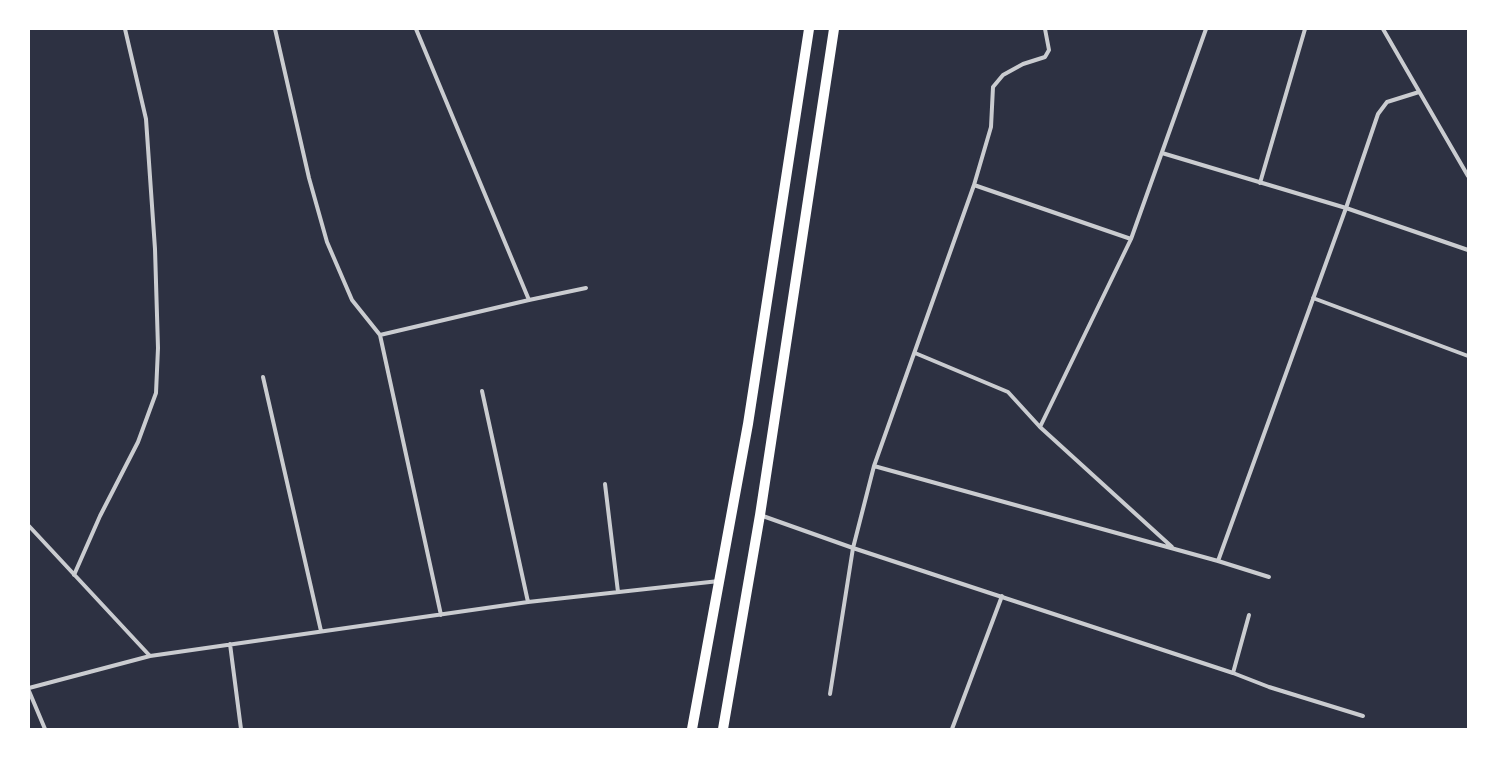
<!DOCTYPE html>
<html>
<head>
<meta charset="utf-8">
<style>
	body { margin:0 }
	#map { position:relative; width:1497px; height:758px; overflow:hidden; background:#2d3142; font-family:"Varela Round",sans-serif }
	canvas { display:block }
	.frame { position:absolute; inset:0; border:30px solid #fff; pointer-events:none }
</style>
</head>
<body>
<div id="map">
<canvas width="1497" height="758"></canvas>
<div class="frame"></div>
</div>
<script>
const context = document.querySelector('canvas').getContext('2d');
context.lineJoin = 'round';
function poly(rows) {
  const path = new Path2D();
  for (const r of rows) {
    path.moveTo(r[0], r[1]);
    for (let i = 2; i < r.length; i += 2) path.lineTo(r[i], r[i + 1]);
  }
  return path;
}
function strokePath(path, color, width, dash) {
  context.strokeStyle = color;
  context.lineWidth = width;
  context.lineCap = dash ? 'butt' : 'round';
  context.setLineDash(dash || []);
  context.stroke(path);
}
const minor = poly([
	[275,29,309,178,327,242,352,300,380,335,529,300,416,29],
	[1383,29,1468,176],
	[1162,153,1346,208,1468,250],
	[1260,183,1305,29],
	[974,185,1131,239],
	[1313,298,1468,356],
	[529,300,586,288],
	[380,335,441,615],
	[915,353,1008,392,1040,427,1172,547],
	[263,377,321,631],
	[482,391,528,602],
	[1040,427,1131,239,1206,29],
	[874,466,1218,561,1269,577],
	[605,484,618,592],
	[760,515,853,548,1233,673,1269,687,1363,716],
	[29,526,150,656],
	[1218,561,1346,208,1378,114,1387,102,1419,92],
	[74,575,100,516,138,442,156,393,158,348,155,249,146,119,125,29],
	[230,644,241,729],
	[1233,673,1249,615],
	[29,688,150,656,528,602,719,581],
	[29,691,45,729],
	[830,694,853,548,874,466,974,185,991,127,993,87,1003,75,1023,64,1045,57,1049,50,1045,29],
	[952,729,1002,596]
]);
const primary = poly([
	[692,729,748,424,809,29],
	[723,729,760,515,834,29]
]);
strokePath(minor, '#caccd0', 4);
strokePath(primary, '#fff', 10);
</script>
</body>
</html>
